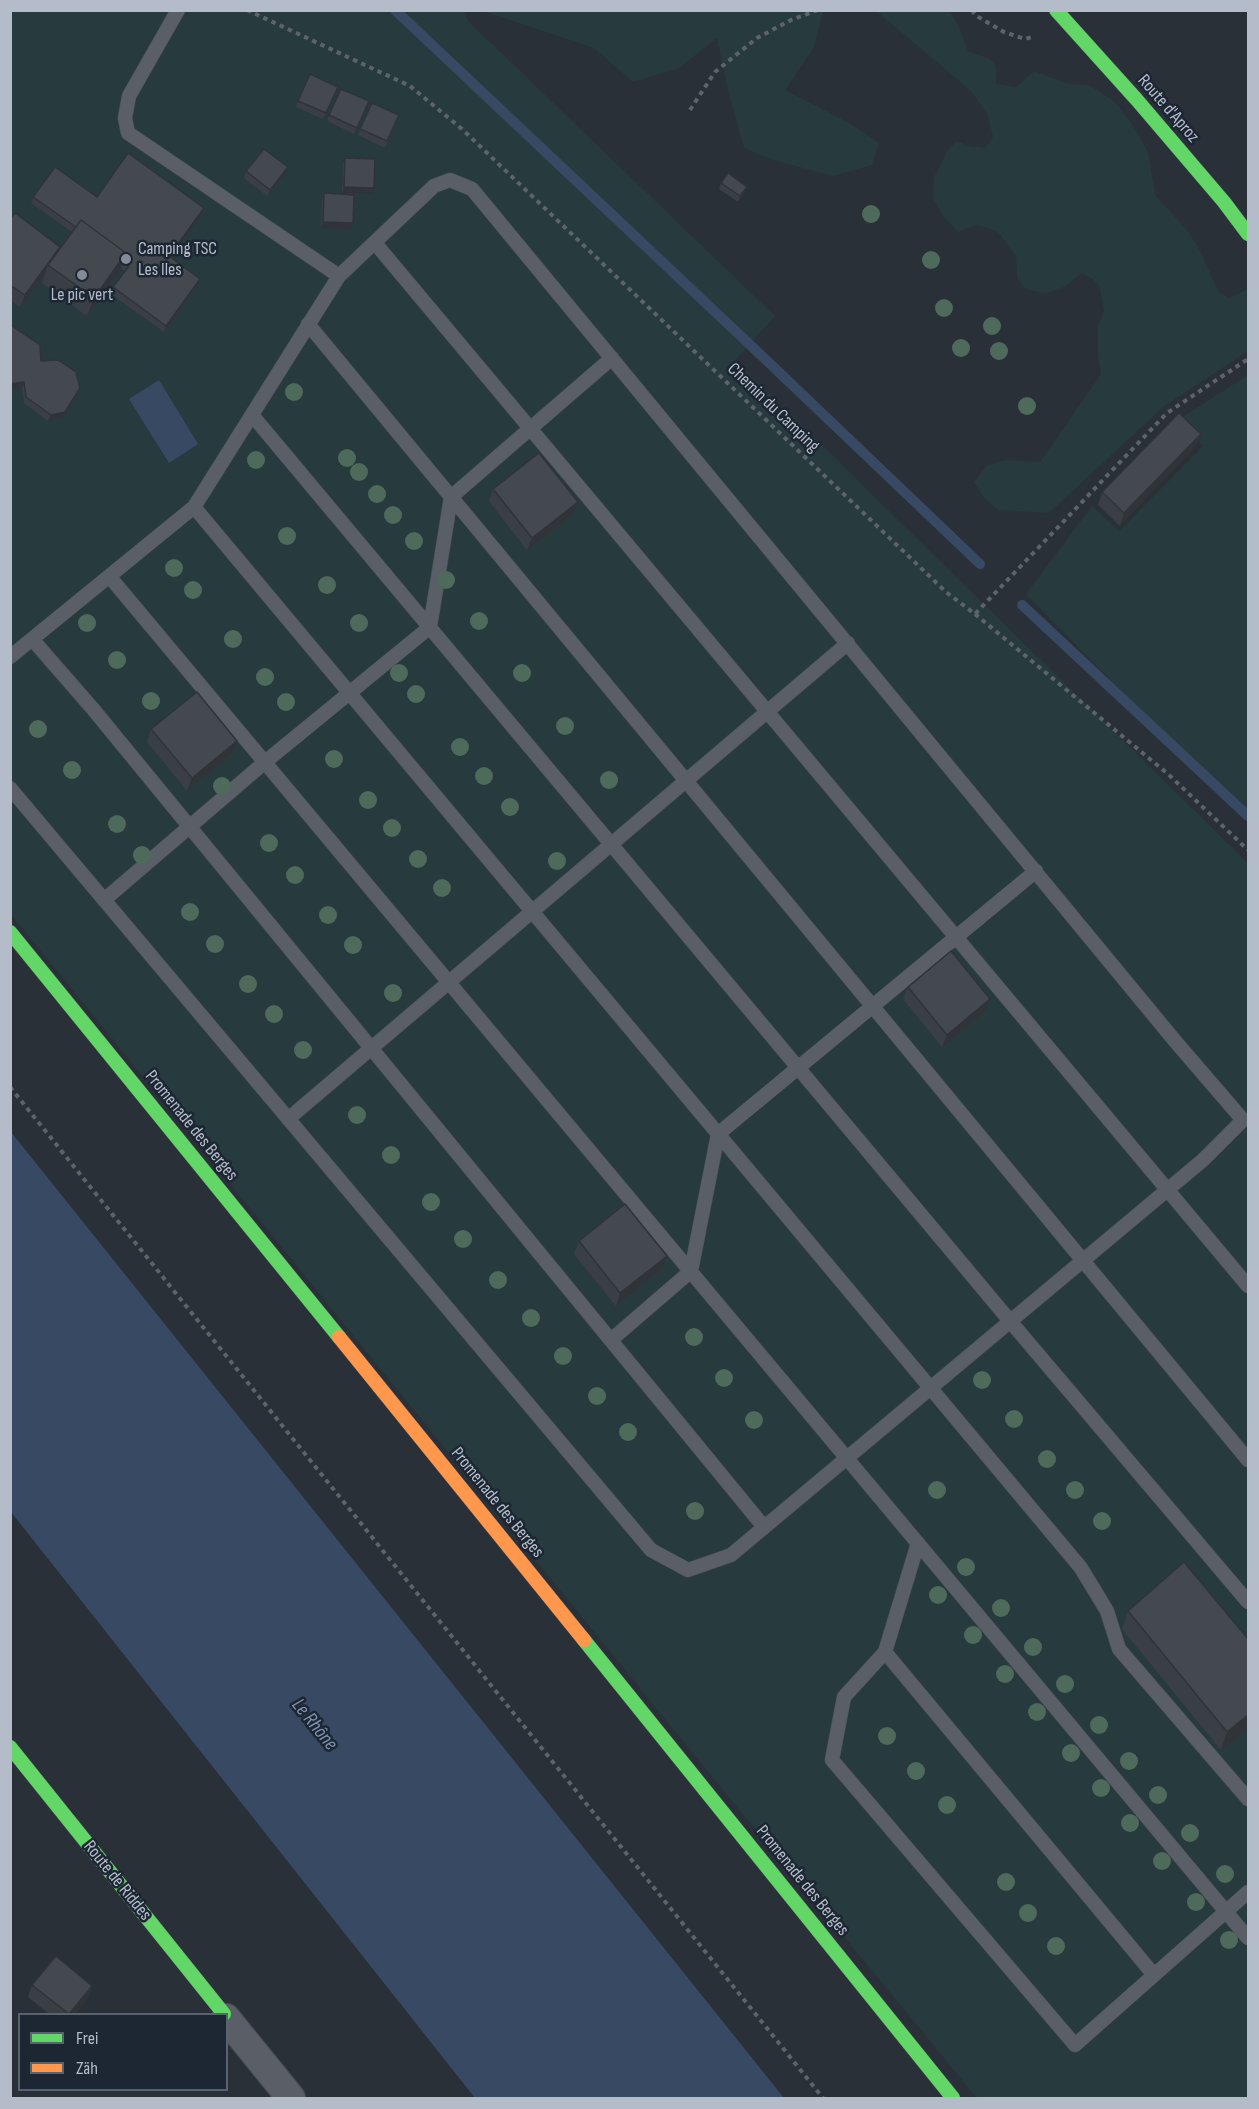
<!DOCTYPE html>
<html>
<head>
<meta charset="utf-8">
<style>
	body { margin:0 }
	#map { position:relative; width:1259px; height:2109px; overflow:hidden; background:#2a3038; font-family:"Sofia Sans Condensed",sans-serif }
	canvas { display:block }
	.frame { position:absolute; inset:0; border:12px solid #b4bcc9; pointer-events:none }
	.legend { position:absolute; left:18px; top:2013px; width:210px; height:78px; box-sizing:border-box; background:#1d2633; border:2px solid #59626f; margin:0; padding:8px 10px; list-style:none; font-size:18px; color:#b4bcc9 }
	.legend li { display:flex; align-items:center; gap:12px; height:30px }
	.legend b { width:30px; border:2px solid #59626f }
</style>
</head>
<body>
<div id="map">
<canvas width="1259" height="2109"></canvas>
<div class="frame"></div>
<ul class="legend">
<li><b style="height:8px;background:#63d668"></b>Frei</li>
<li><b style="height:8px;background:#ff974d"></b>Zäh</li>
</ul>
</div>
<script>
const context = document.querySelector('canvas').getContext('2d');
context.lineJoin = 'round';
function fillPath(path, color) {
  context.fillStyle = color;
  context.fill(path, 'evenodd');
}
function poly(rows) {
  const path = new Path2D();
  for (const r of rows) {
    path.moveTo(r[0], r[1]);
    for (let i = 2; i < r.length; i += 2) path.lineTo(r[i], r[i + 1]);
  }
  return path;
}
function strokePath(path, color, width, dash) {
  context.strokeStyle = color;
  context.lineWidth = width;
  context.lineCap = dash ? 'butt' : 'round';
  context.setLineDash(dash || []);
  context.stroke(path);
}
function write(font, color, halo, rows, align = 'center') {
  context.font = font + ' "Sofia Sans Condensed",sans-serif';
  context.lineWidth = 5;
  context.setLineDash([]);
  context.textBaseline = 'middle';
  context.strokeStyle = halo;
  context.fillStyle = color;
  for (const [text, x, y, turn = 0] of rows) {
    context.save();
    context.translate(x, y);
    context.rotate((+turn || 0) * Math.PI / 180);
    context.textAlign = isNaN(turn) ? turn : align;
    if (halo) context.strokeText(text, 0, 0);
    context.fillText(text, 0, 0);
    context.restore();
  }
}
const green = poly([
	[10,11,463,11,468,21,775,316,735,360,1248,863,1248,2098,977,2098,682,1740,11,914],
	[483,11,823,11,814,47,785,90,851,124,879,143,872,165,833,176,773,160,744,148,729,94,717,38,679,68,633,82,594,48],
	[876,11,949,11,958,24,968,51,990,59,996,66,996,84,1016,87,1034,71,1069,84,1089,85,1114,101,1130,121,1148,152,1155,195,1187,230,1198,247,1219,292,1229,298,1248,289,1248,351,1163,407,1049,513,998,510,984,498,974,482,986,466,1005,460,1040,462,1101,374,1098,356,1098,326,1104,311,1100,287,1094,280,1082,273,1069,284,1058,290,1043,293,1026,289,1017,278,1016,257,999,233,989,228,976,225,958,232,943,216,933,198,934,177,948,150,957,141,969,146,985,148,993,137,988,115,970,90],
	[1248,375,1248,820,1026,594,1092,506,1119,531,1203,446,1178,420]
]);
const water = poly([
	[159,380,198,444,169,463,129,399],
	[11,1132,784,2098,475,2098,11,1512]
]);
const stream = poly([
	[395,10,763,357,980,564],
	[1022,605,1248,816]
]);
const path = poly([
	[247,10,410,86,462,129,946,592,975,614,1167,413,1248,359],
	[972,10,975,15,1004,32,1025,39,1035,36],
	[690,110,715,72,757,38,791,20,818,10],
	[975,614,1168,774,1248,850],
	[10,1087,823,2098]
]);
const lane = poly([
	[178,10,129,96,125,118,128,133,339,276],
	[375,243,1248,1286],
	[308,324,1248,1460],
	[252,415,1010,1321,1248,1602],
	[194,507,1081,1568,1107,1611,1119,1649,1248,1799],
	[109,576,1248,1938],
	[32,639,93,709,764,1527],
	[10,657,194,507,339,276,434,186,450,180,472,189,1175,1041,1243,1120,1203,1160,731,1555,688,1570,651,1550,10,788],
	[104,900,265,762,430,627,451,497,612,358],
	[288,1119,848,643],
	[611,1340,691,1271,718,1134,1036,871],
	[918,1543,885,1652,844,1697,832,1760,1075,2045,1248,1892],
	[885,1652,1154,1975]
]);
const street = poly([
	[226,2018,291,2098]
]);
const fast = poly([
	[1056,10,1137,100,1224,202,1248,234],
	[10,932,339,1337],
	[584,1640,953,2098],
	[10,1747,224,2014]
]);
const slow = poly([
	[339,1337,584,1640]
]);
const trees = [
	[871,214],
	[931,260],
	[944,308],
	[992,326],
	[961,348],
	[999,351],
	[294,392],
	[1027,406],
	[347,458],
	[256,460],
	[359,472],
	[377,494],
	[393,515],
	[287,536],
	[414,541],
	[174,568],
	[446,580],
	[327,585],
	[193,590],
	[479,621],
	[87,623],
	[359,623],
	[233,639],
	[117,660],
	[399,673],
	[522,673],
	[265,677],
	[416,694],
	[151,701],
	[286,702],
	[565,726],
	[38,729],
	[460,747],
	[334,759],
	[72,770],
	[484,776],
	[609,780],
	[222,786],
	[368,800],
	[510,807],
	[117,824],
	[392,828],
	[269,843],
	[142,855],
	[418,859],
	[557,861],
	[295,875],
	[442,888],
	[190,912],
	[328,915],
	[215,944],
	[353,945],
	[248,984],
	[393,993],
	[274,1014],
	[303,1050],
	[357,1115],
	[391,1155],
	[431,1202],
	[463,1239],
	[498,1280],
	[531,1318],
	[694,1337],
	[563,1356],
	[724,1378],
	[982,1380],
	[597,1396],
	[1014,1419],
	[754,1420],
	[628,1432],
	[1047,1459],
	[937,1490],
	[1075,1490],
	[695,1511],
	[1102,1521],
	[966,1567],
	[938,1595],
	[1001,1608],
	[973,1635],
	[1033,1647],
	[1005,1674],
	[1065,1684],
	[1037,1712],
	[1099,1725],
	[887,1736],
	[1071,1753],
	[1129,1761],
	[916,1771],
	[1101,1788],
	[1158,1795],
	[947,1805],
	[1130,1823],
	[1190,1833],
	[1162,1861],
	[1225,1874],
	[1006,1882],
	[1196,1902],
	[1028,1913],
	[1229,1940],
	[1056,1946]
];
const wall = poly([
	[335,93,323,119,296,107,298,101],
	[367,107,354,134,327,121,329,115],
	[397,121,385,148,358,135,360,129],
	[345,158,372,194,342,193,343,164],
	[288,167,285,174,267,196,244,178,246,171],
	[721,183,744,193,738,202,719,189],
	[324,193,351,229,321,228,322,200],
	[33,197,97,197,202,214,170,257,198,285,164,332,111,294,113,287,125,271,121,268,120,271,87,316,42,283,45,274,20,307,10,300,10,219,59,249,72,232,31,203],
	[41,361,80,388,78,394,63,418,48,421,24,403,22,388,10,390],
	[1201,434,1196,446,1120,526,1098,505,1102,492],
	[493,489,573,514,527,550,489,501],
	[151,729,237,741,232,753,187,791,147,742],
	[908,987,986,1011,942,1047,903,999],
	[579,1241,662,1268,616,1306,574,1254],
	[1128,1611,1248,1728,1221,1750,1122,1629],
	[32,1985,92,1986,88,1998,75,2014,49,2014,28,1997]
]);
const shadedWall = poly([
	[288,167,285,174,267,196,270,190],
	[344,187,374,188,372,194,342,193],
	[747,187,744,193,738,202,740,196],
	[204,208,202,214,167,263,169,256],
	[323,222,353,223,351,229,321,228],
	[60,247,48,265,45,274,20,307,25,295],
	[126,253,120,271,87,316,94,298],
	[200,279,198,285,164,332,166,326],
	[24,382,22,388,10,390,10,384],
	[80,388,78,394,63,418,48,421,51,415],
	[1201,434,1196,446,1120,526,1124,513],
	[578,502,573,514,527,550,532,538],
	[237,741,232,753,187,791,192,778],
	[990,999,986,1011,942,1047,947,1035],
	[667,1256,662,1268,616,1306,620,1293],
	[1248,1715,1248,1728,1221,1750,1227,1732],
	[92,1986,88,1998,75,2014,69,2014]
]);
const building = poly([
	[310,74,338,87,326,113,298,101,310,74],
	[341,89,369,101,357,128,329,115,341,89],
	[372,103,399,115,387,141,360,129,372,103],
	[264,149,288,167,270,190,246,171,264,149],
	[128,153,204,208,169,256,200,279,166,326,113,287,129,266,123,261,126,253,81,220,76,227,33,197,55,167,97,197,128,153],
	[345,158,375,159,374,188,344,187,345,158],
	[728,173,747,187,740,196,721,183,728,173],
	[324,193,354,195,353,223,323,222,324,193],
	[15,213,60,247,25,295,10,285,10,219,15,213],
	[81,220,126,253,94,298,48,265,81,220],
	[10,326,12,326,40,345,41,361,58,360,76,372,80,388,65,412,51,415,26,397,24,382,10,384,10,326],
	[1179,413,1201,434,1124,513,1102,492,1179,413],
	[539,453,578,502,532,538,493,489,539,453],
	[197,692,237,741,192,778,151,729,197,692],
	[951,951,990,999,947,1035,908,987,951,951],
	[625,1204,667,1256,620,1293,579,1241,625,1204],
	[1184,1562,1248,1639,1248,1715,1227,1732,1128,1611,1184,1562],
	[56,1956,92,1986,69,2014,32,1985,56,1956]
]);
const markers = [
	[126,259,6,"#848b96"],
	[82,275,6,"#848b96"]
];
const streetNames = [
	["Route d'Aproz",1168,109,49],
	["Chemin du Camping",773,408,44],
	["Promenade des Berges",191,1126,51],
	["Promenade des Berges",497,1503,51],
	["Route de Riddes",117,1881,51],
	["Promenade des Berges",802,1881,51]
];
const poiNames = [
	["Camping TSC",138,249],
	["Les Iles",138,270],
	["Le pic vert",82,295,"center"]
];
const waterNames = [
	["Le Rhône",314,1725,51]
];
fillPath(green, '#273a3e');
fillPath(water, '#384963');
strokePath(stream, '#384963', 10);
strokePath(lane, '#484c53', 15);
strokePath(street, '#484c53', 30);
strokePath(fast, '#484c53', 15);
strokePath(slow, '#484c53', 15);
strokePath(path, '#5d636a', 4, [4.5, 4.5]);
strokePath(lane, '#5a5e66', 14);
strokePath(street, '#5a5e66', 28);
strokePath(fast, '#63d668', 14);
strokePath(slow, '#ff974d', 14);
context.fillStyle = '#4e6a5a';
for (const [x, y] of trees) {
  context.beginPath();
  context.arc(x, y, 9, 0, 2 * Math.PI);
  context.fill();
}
fillPath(wall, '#3a3f45');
fillPath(shadedWall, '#303338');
fillPath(building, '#444950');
strokePath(building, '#303338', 1.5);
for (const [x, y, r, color] of markers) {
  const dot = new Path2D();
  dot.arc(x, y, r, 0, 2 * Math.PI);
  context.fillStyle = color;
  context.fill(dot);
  strokePath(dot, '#1d2633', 2);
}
write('18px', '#b4bcc9', '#1d2633', streetNames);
write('18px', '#b4bcc9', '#1d2633', poiNames, 'left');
write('italic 20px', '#7c92b1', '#1d2633', waterNames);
</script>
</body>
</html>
